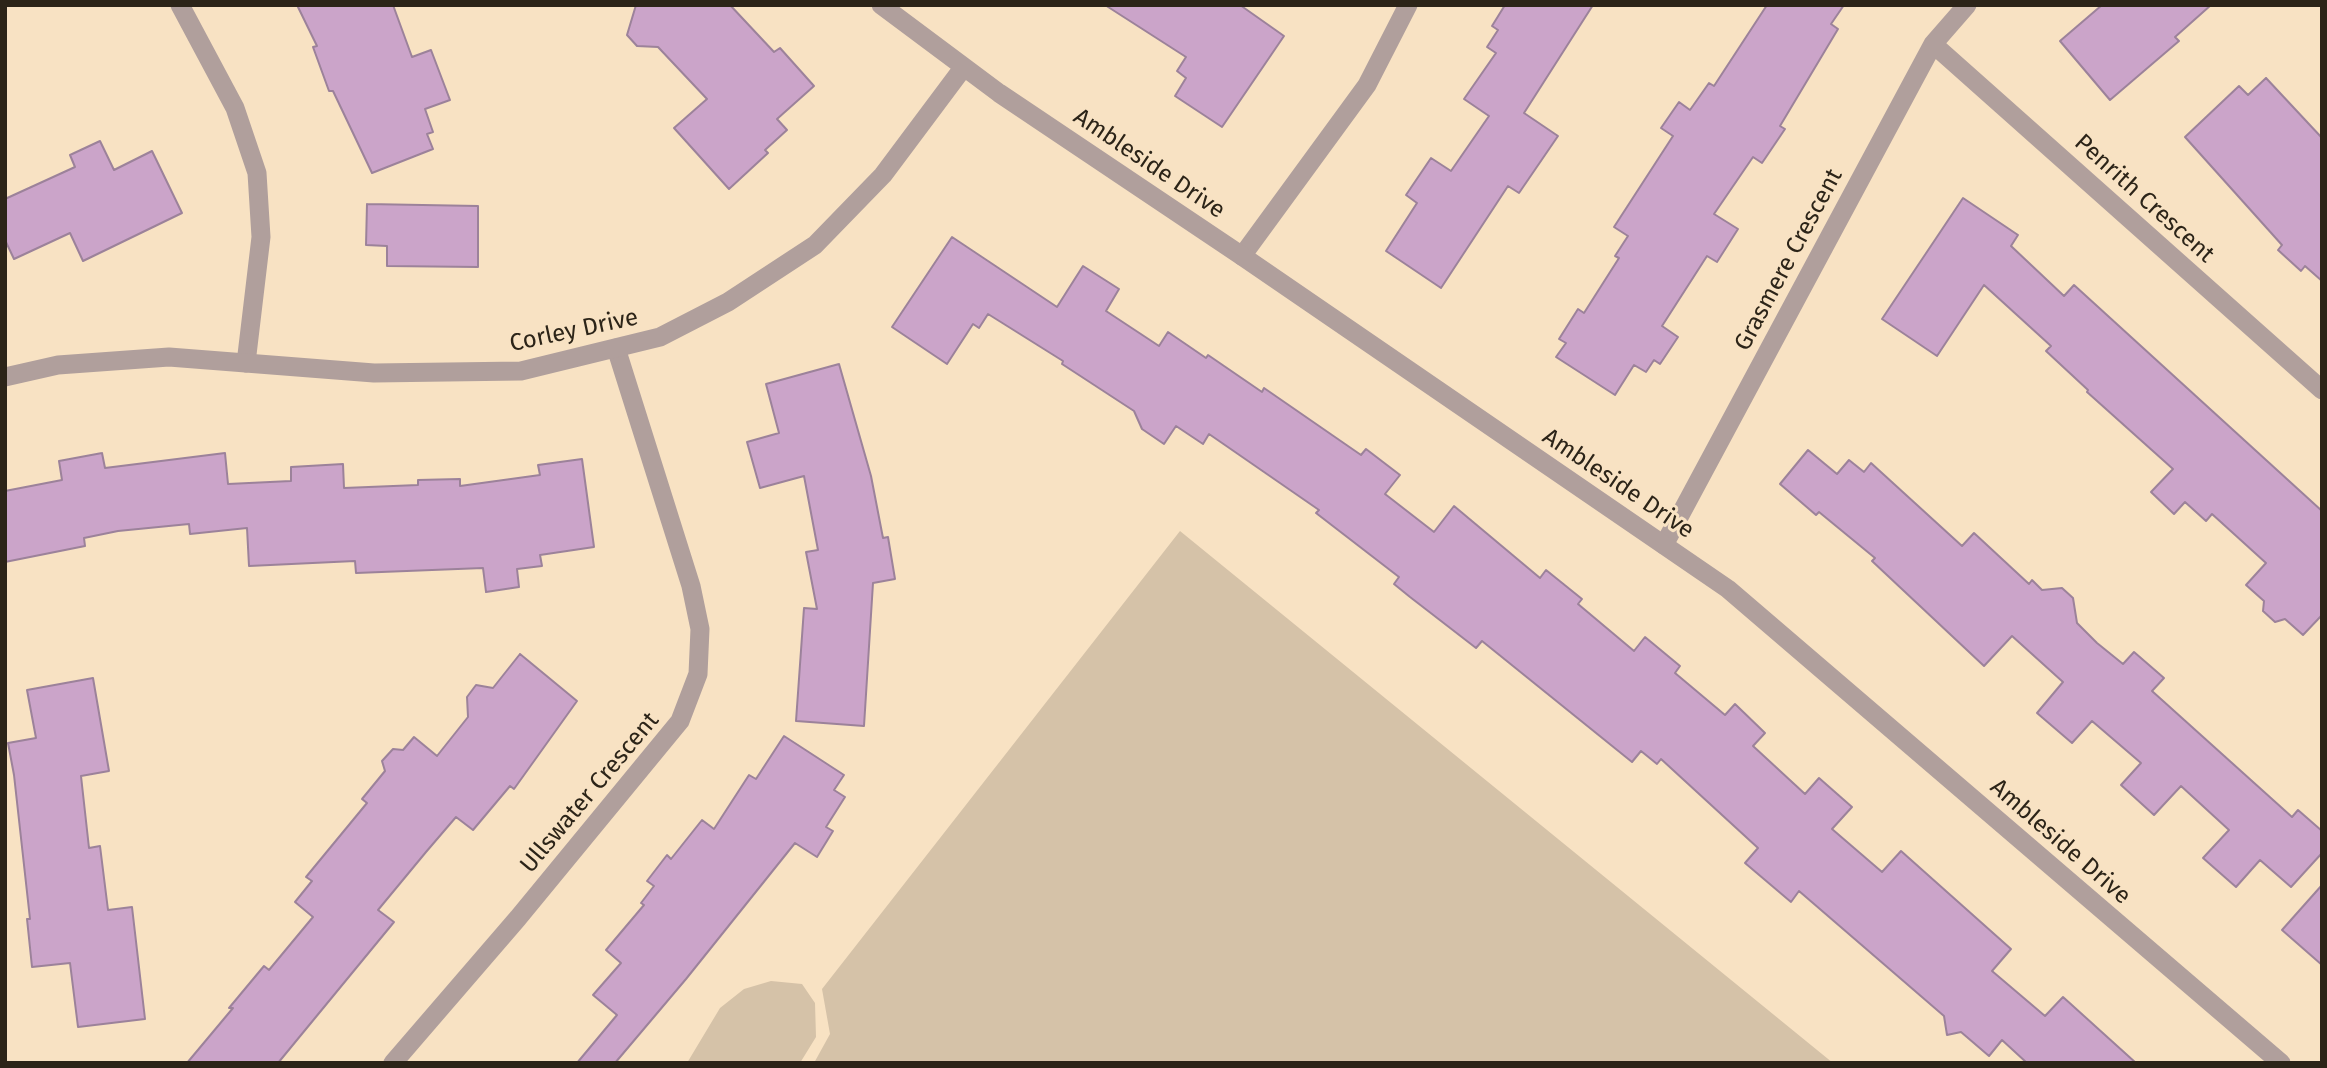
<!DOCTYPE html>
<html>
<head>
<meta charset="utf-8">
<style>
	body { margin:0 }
	#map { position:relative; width:2327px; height:1068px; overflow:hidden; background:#f8e2c3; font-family:"Fira Sans",sans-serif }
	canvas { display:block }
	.frame { position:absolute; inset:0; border:7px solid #2c2418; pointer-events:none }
</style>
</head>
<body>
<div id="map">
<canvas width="2327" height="1068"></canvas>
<div class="frame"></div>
</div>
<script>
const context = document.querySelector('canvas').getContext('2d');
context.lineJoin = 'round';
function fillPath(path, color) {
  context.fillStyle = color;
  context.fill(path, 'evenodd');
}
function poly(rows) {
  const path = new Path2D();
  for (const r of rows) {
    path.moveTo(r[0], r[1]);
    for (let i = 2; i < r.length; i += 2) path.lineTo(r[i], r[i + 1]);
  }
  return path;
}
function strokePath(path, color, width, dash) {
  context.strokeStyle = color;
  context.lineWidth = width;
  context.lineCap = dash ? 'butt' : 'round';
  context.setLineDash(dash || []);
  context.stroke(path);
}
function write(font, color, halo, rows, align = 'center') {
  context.font = font + ' "Fira Sans",sans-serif';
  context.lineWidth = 6;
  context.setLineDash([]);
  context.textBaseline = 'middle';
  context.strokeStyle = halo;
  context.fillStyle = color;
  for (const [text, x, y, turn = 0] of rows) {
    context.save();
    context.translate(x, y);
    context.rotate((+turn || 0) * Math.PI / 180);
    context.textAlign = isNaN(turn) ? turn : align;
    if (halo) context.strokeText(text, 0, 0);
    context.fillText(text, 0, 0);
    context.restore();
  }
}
const green = poly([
	[1180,531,1833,1063,814,1063,830,1034,822,989],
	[771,981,802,984,815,1003,816,1037,800,1063,687,1063,720,1008,744,989]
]);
const building = poly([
	[297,5,393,5,412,57,431,50,450,100,425,109,433,132,427,134,433,149,372,173,333,91,329,91,313,47,317,46,297,5],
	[636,5,730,5,774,52,780,48,814,86,777,119,787,130,765,150,768,153,729,189,674,128,707,99,658,47,637,46,627,35,636,5],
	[1105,5,1240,5,1284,36,1222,127,1175,96,1186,78,1177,71,1186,57,1105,5],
	[1505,5,1593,5,1524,113,1558,136,1519,193,1508,186,1441,288,1386,251,1417,203,1406,195,1431,158,1451,171,1489,116,1464,99,1496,53,1487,47,1498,30,1492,26,1505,5],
	[1767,5,1844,5,1831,24,1838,29,1780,126,1785,129,1762,163,1753,157,1714,214,1738,229,1717,262,1707,256,1662,326,1678,337,1660,364,1654,360,1646,372,1634,365,1615,395,1556,357,1566,343,1559,339,1578,309,1584,313,1619,258,1615,256,1628,236,1614,227,1673,136,1661,128,1679,102,1690,110,1709,83,1714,86,1767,5],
	[2102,5,2211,5,2175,37,2179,41,2110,100,2060,41,2102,5],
	[2266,78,2322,138,2322,281,2305,266,2301,271,2278,250,2282,245,2185,137,2239,86,2248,95,2266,78],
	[100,141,114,170,152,151,182,213,83,261,70,233,14,259,5,240,5,199,75,167,70,155,100,141],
	[1963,198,2018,235,2011,246,2064,296,2074,285,2322,511,2322,615,2303,635,2285,619,2275,622,2263,611,2264,601,2246,585,2266,563,2212,514,2206,521,2185,502,2174,514,2151,492,2173,469,2087,392,2088,390,2046,351,2051,346,1984,285,1937,356,1882,319,1963,198],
	[367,204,478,206,478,267,387,266,387,246,366,245,367,204],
	[952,237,1057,307,1083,266,1119,289,1106,311,1159,346,1168,332,1206,358,1208,355,1262,392,1264,388,1361,455,1366,449,1400,475,1385,494,1434,532,1454,506,1540,578,1546,570,1582,599,1578,604,1634,651,1645,637,1680,666,1675,673,1725,715,1735,704,1765,733,1753,746,1805,794,1819,778,1852,807,1832,829,1882,872,1901,851,2011,949,1992,971,2045,1016,2063,997,2136,1063,2027,1063,2002,1040,1989,1056,1961,1032,1947,1035,1944,1016,1799,891,1791,902,1745,863,1758,848,1661,759,1657,764,1641,751,1632,762,1482,641,1476,648,1410,597,1394,584,1399,577,1316,513,1319,510,1209,434,1203,444,1176,426,1164,444,1142,429,1134,411,1062,364,1063,361,988,314,979,328,973,324,947,364,892,327,952,237],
	[839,364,871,476,883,538,888,537,895,579,873,583,864,726,796,721,804,608,817,609,806,552,818,550,804,476,760,488,747,442,779,433,766,384,839,364],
	[1808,450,1837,474,1849,460,1864,472,1871,463,1962,546,1974,533,2029,584,2032,580,2042,590,2062,588,2073,598,2077,623,2097,643,2123,664,2134,652,2164,678,2152,691,2292,817,2298,810,2322,831,2322,853,2291,887,2260,860,2236,887,2203,858,2229,830,2181,786,2154,815,2121,785,2141,763,2092,721,2072,743,2037,713,2063,682,2012,636,1984,666,1872,561,1875,558,1819,512,1816,515,1780,484,1808,450],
	[102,453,105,468,225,453,228,484,291,481,291,467,343,464,344,488,418,485,418,480,460,479,460,486,540,475,538,465,582,459,594,547,540,555,542,566,517,569,519,587,486,592,483,568,356,573,355,561,249,566,247,528,190,534,189,524,118,531,84,538,85,546,5,562,5,491,62,480,59,461,102,453],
	[520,654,577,701,514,789,510,786,473,830,456,817,426,852,378,910,394,922,278,1063,187,1063,233,1008,229,1008,264,966,269,970,313,917,295,902,312,881,306,877,367,803,362,799,385,771,382,761,393,749,403,750,414,737,437,756,468,717,467,697,476,685,493,688,520,654],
	[93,678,109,771,81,776,89,848,100,846,108,910,132,907,145,1019,78,1027,70,963,32,967,27,919,30,919,14,775,8,743,36,738,27,690,93,678],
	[784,736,844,775,834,790,845,797,826,827,833,831,817,857,795,843,686,979,615,1063,577,1063,617,1015,593,995,621,963,606,950,644,905,641,903,654,886,647,881,667,855,671,859,702,820,714,829,749,775,756,779,784,736],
	[2322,885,2322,965,2282,930,2322,885]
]);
const minor = poly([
	[180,5,235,108,257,173,261,237,246,363],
	[1933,44,2322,390],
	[1242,256,1367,85,1408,5],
	[1664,545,1933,44,1967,5],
	[393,1063,518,918,680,721,698,674,700,629,691,586,616,348]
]);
const tertiary = poly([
	[881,5,999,93,1242,256,1728,589,2281,1063],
	[5,377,58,365,169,357,374,373,521,371,660,337,728,302,815,245,883,175,963,68]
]);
const streetNames = [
	["Ambleside Drive",1149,164,34],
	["Penrith Crescent",2144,199,42],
	["Grasmere Crescent",1789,260,-62],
	["Corley Drive",574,331,-12],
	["Ambleside Drive",1618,484,34],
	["Ullswater Crescent",590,793,-50],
	["Ambleside Drive",2060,842,41]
];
fillPath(green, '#d5c2a8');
fillPath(building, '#cba4c9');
strokePath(building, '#9c829a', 2);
strokePath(minor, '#b09f9c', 19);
strokePath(tertiary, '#b09f9c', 19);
write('24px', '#2c2418', '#f8e2c3', streetNames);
</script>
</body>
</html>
